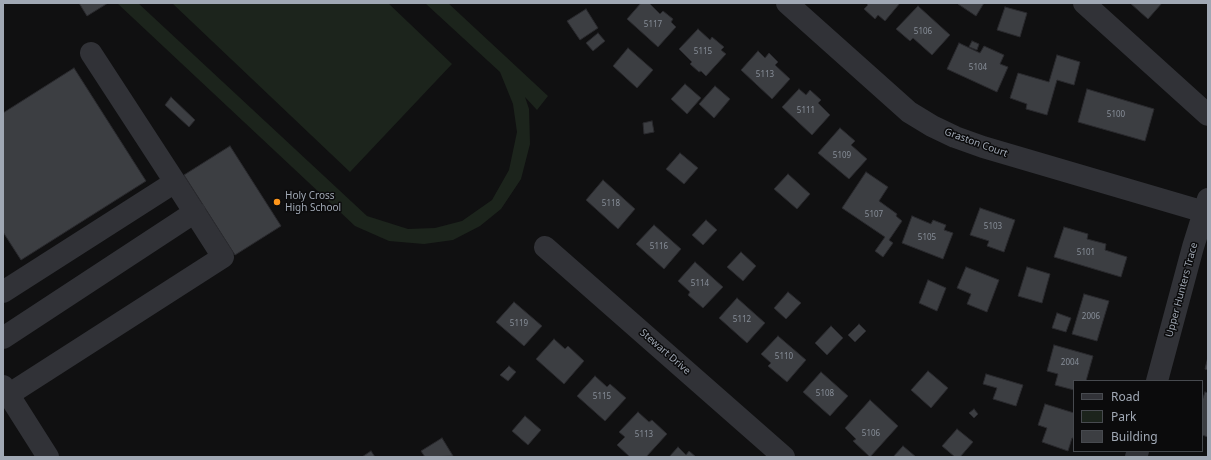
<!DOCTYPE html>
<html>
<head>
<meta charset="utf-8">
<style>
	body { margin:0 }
	#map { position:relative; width:1211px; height:460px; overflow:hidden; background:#101011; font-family:"Noto Sans",sans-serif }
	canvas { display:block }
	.frame { position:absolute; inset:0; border:4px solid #a0a8b4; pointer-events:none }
	.legend { position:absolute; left:1073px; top:380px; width:130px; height:72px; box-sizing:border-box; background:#0b0b0c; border:1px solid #474a4f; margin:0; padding:5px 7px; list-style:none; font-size:12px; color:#a0a8b4 }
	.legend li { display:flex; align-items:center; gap:8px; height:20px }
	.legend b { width:20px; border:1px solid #474a4f }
</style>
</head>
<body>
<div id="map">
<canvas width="1211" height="460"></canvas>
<div class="frame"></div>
<ul class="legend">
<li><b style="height:5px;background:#313237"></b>Road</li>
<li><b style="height:11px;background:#1c241c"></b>Park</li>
<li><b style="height:11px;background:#3c3e42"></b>Building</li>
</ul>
</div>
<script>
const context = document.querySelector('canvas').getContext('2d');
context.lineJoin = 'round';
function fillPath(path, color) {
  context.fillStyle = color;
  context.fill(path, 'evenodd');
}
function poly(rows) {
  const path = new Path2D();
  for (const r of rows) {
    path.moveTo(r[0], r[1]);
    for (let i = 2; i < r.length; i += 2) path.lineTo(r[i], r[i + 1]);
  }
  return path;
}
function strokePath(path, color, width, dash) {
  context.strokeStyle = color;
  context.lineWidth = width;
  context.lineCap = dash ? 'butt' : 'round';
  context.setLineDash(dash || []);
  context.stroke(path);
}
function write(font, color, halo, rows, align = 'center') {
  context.font = font + ' "Noto Sans",sans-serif';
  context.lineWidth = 3;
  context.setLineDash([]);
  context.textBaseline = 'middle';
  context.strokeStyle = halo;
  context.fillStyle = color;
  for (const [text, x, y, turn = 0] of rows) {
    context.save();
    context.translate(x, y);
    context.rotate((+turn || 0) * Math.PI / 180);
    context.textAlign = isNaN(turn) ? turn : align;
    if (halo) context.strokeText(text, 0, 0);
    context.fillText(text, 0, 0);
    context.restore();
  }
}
const green = poly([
	[117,3,138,3,367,216,408,229,435,228,462,221,492,200,509,170,517,132,513,104,500,72,425,3,448,3,548,96,537,110,525,97,529,109,530,144,521,179,501,209,480,226,453,240,424,244,389,241,355,226],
	[172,3,388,3,452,64,350,172]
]);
const building = poly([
	[79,3,108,3,87,16,79,3],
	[641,3,649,3,660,14,663,11,673,19,671,22,676,27,658,47,627,19,641,3],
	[866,3,900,3,885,21,878,15,875,19,864,9,868,5,866,3],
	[959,3,984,3,976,16,958,4,959,3],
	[1130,3,1162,3,1148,19,1130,3],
	[918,6,950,35,932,55,913,38,910,41,896,29,918,6],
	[1005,7,1027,13,1020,37,997,30,1005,7],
	[586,9,598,28,580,40,567,21,586,9],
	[698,29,710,40,712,37,724,47,721,50,726,54,706,76,701,71,699,72,690,64,692,62,679,49,698,29],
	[598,33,605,41,593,51,586,43,598,33],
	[972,41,979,44,977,50,969,47,972,41],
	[959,43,980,53,984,46,1004,55,1000,64,1008,67,997,92,947,69,959,43],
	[628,48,653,70,637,88,613,66,628,48],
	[758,51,765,58,769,53,778,62,775,65,790,79,772,99,741,70,758,51],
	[1057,55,1080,62,1074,85,1057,80,1047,115,1026,109,1027,104,1010,98,1018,73,1049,82,1057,55],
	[74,68,146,181,21,260,3,232,3,113,74,68],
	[685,84,701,98,687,114,671,99,685,84],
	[715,86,730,99,714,118,699,104,715,86],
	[799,89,806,95,810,90,821,100,818,103,830,115,812,135,782,107,799,89],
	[1087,89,1154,109,1145,141,1078,122,1087,89],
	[171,97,195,120,189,127,165,105,171,97],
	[652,121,654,132,644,134,643,123,652,121],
	[840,128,855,141,851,145,867,159,849,179,818,153,840,128],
	[230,146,281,226,235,255,184,175,230,146],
	[680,153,698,168,684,184,666,169,680,153],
	[866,172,888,187,879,201,897,214,896,216,902,221,889,240,893,243,883,257,875,251,885,237,842,208,866,172],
	[788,174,810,194,797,209,774,189,788,174],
	[603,180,635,209,618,229,586,200,603,180],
	[980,208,1015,220,1004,252,987,246,989,241,970,235,980,208],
	[912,216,931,224,933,220,946,225,944,230,953,233,943,259,902,243,912,216],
	[706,220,717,230,703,245,692,235,706,220],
	[654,225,681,249,664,269,636,244,654,225],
	[1064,227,1088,234,1087,239,1106,244,1105,250,1127,257,1121,277,1054,257,1064,227],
	[741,252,756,266,743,281,727,267,741,252],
	[695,262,723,287,703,308,688,295,690,292,678,281,695,262],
	[966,267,999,280,987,312,967,304,971,294,957,288,966,267],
	[1027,267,1050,274,1042,303,1018,296,1027,267],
	[928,280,946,288,937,311,919,303,928,280],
	[788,292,801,303,786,319,774,308,788,292],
	[1084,294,1109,301,1097,341,1072,334,1084,294],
	[737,298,765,323,747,343,719,318,737,298],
	[514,302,542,326,524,346,496,322,514,302],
	[1057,313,1071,318,1066,332,1052,328,1057,313],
	[859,324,866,331,855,342,848,335,859,324],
	[831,326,843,338,827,355,815,343,831,326],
	[778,336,806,360,787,382,768,366,771,363,761,354,778,336],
	[554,339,565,349,568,346,584,361,564,384,536,359,554,339],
	[1054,345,1093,356,1086,381,1074,381,1074,390,1055,385,1058,374,1047,371,1054,345],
	[1208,357,1208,370,1205,369,1208,357],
	[509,366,516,372,508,381,500,375,509,366],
	[928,371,948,388,931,408,911,390,928,371],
	[821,372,848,396,830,416,803,392,821,372],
	[986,374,1023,385,1016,406,993,399,997,388,983,384,986,374],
	[595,376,607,387,610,384,626,398,605,421,577,396,595,376],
	[1205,392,1208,393,1208,437,1202,435,1202,401,1205,392],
	[870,400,898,426,870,457,853,441,856,439,845,428,870,400],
	[1045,404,1074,413,1074,438,1072,438,1068,451,1042,442,1047,428,1038,425,1045,404],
	[974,409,978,414,974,418,969,413,974,409],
	[638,412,649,422,652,420,667,434,646,457,630,457,617,445,625,437,619,432,638,412],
	[525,416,541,430,528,445,512,431,525,416],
	[957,429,973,442,960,457,955,457,942,446,957,429],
	[442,438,453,456,425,457,421,451,442,438],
	[903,446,916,457,893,457,903,446],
	[678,447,686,455,689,451,696,457,669,457,678,447],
	[371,451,375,457,362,457,371,451]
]);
const minor = poly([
	[787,3,909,112,932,126,955,137,983,147,1208,213],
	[1084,3,1208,115],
	[91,53,175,182],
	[545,247,784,457],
	[3,292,175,182,223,257,8,395],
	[3,338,195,212],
	[1157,381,1193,247,1208,199],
	[3,386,48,457],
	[1136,457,1138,451]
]);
const markers = [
	[277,202,4,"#ff961a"]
];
const numberNames = [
	["5117",653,25],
	["5106",923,32],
	["5115",703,52],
	["5104",978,68],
	["5113",765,75],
	["5111",806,111],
	["5100",1116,115],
	["5109",842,156],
	["5118",611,204],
	["5107",874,215],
	["5103",993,227],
	["5105",927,238],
	["5116",659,247],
	["5101",1086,253],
	["5114",700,284],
	["2006",1091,317],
	["5112",742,320],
	["5119",519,324],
	["5110",784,357],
	["2004",1070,363],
	["5108",825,394],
	["5115",602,397],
	["5106",871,434],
	["5113",644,435]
];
const streetNames = [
	["Graston Court",976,143,20],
	["Upper Hunters Trace",1182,290,-75],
	["Stewart Drive",665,352,41]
];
const poiNames = [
	["Holy Cross",285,196],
	["High School",285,208]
];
fillPath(green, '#1c241c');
fillPath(building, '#3c3e42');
strokePath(building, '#2a2a2e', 1);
strokePath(minor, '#313237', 22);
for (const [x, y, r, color] of markers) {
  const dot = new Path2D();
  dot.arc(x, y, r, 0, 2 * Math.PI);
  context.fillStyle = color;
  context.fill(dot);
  strokePath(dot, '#0b0b0c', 1.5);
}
write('8px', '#878e98', null, numberNames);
write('10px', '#a0a8b4', '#0b0b0c', streetNames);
write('10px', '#a0a8b4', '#0b0b0c', poiNames, 'left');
</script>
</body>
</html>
